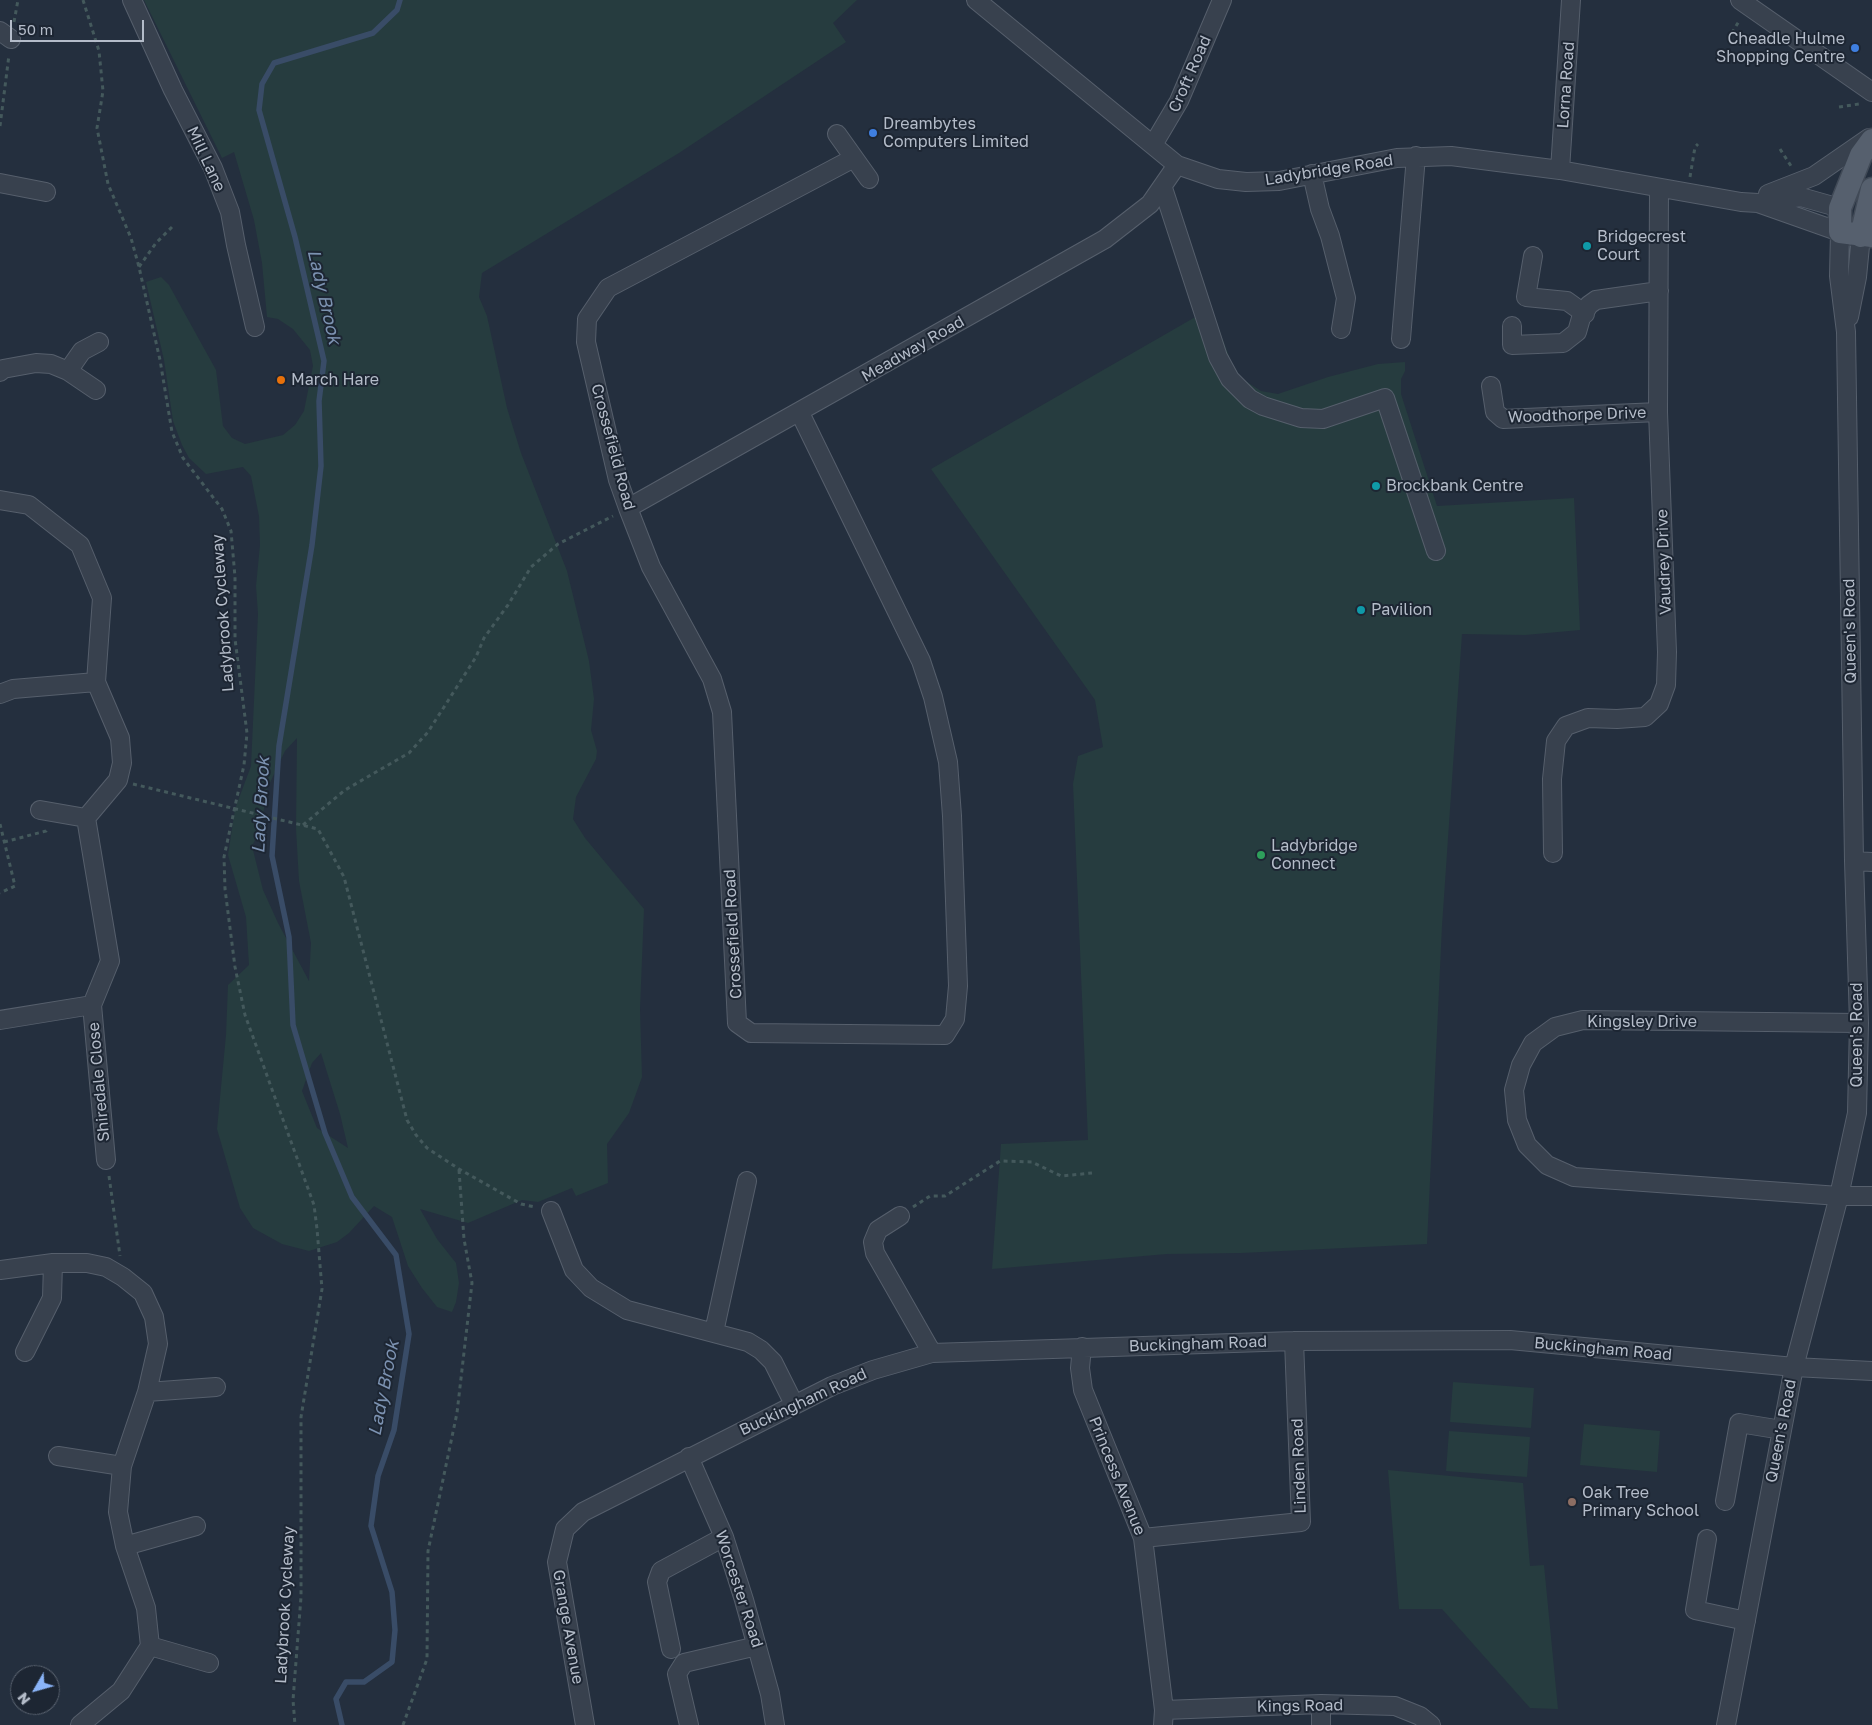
<!DOCTYPE html>
<html>
<head>
<meta charset="utf-8">
<style>
	body { margin:0 }
	#map { position:relative; width:1872px; height:1725px; overflow:hidden; background:#242f3e; font-family:"Golos Text",sans-serif }
	canvas { display:block }
	.north { position:absolute; left:10px; top:1665px; width:50px; height:50px; box-sizing:border-box; background:#1d2633; border:1px solid #59626f; border-radius:50%; rotate:232deg; font-size:14px; font-weight:700; line-height:20px; text-align:center; color:#b4bcc9 }
	.north::after { content:''; display:block; margin:auto; width:18px; height:22px; background:#8ab4f8; clip-path:polygon(50% 0,100% 100%,50% 72%,0 100%) }
	.scale { position:absolute; left:10px; top:20px; width:134px; height:22px; box-sizing:border-box; border:2px solid #b4bcc9; border-top:0; padding-left:6px; font-size:15px; line-height:18px; white-space:nowrap; color:#b4bcc9; -webkit-text-stroke:4px #1d2633; paint-order:stroke }
</style>
</head>
<body>
<div id="map">
<canvas width="1872" height="1725"></canvas>
<div class="north">N</div>
<div class="scale">50 m</div>
</div>
<script>
const context = document.querySelector('canvas').getContext('2d');
context.lineJoin = 'round';
function fillPath(path, color) {
  context.fillStyle = color;
  context.fill(path, 'evenodd');
}
function poly(rows) {
  const path = new Path2D();
  for (const r of rows) {
    path.moveTo(r[0], r[1]);
    for (let i = 2; i < r.length; i += 2) path.lineTo(r[i], r[i + 1]);
  }
  return path;
}
function strokePath(path, color, width, dash) {
  context.strokeStyle = color;
  context.lineWidth = width;
  context.lineCap = dash ? 'butt' : 'round';
  context.setLineDash(dash || []);
  context.stroke(path);
}
function write(font, color, halo, rows, align = 'center') {
  context.font = font + ' "Golos Text",sans-serif';
  context.lineWidth = 4;
  context.setLineDash([]);
  context.textBaseline = 'middle';
  context.strokeStyle = halo;
  context.fillStyle = color;
  for (const [text, x, y, turn = 0] of rows) {
    context.save();
    context.translate(x, y);
    context.rotate((+turn || 0) * Math.PI / 180);
    context.textAlign = isNaN(turn) ? turn : align;
    if (halo) context.strokeText(text, 0, 0);
    context.fillText(text, 0, 0);
    context.restore();
  }
}
const green = poly([
	[144,0,857,0,833,23,846,42,679,153,482,273,479,297,487,316,507,408,521,453,567,571,589,661,594,699,591,730,597,751,596,759,576,797,573,819,585,838,644,909,640,1009,642,1077,629,1113,607,1144,608,1183,576,1196,572,1188,538,1202,522,1200,468,1223,420,1209,437,1239,456,1263,459,1283,456,1302,452,1312,437,1307,422,1288,408,1266,392,1217,374,1206,349,1233,337,1242,309,1251,282,1244,253,1228,240,1208,217,1129,226,1035,228,985,249,965,246,917,228,855,235,809,251,766,258,614,256,586,260,545,259,516,251,476,243,467,206,474,189,458,182,445,173,421,164,360,146,282,161,277,169,285,216,370,223,426,232,438,245,444,283,435,295,425,304,411,313,366,310,350,293,329,278,319,267,317,262,263,254,220,234,152,222,158],
	[297,738,296,829,299,881,311,943,309,981,278,923,263,890,252,846,261,828,267,789,285,751],
	[321,1053,340,1114,348,1148,317,1128,302,1091,312,1063],
	[1211,308,1232,364,1241,378,1261,391,1278,394,1328,377,1378,364,1405,362,1405,371,1401,379,1401,394,1437,506,1574,498,1580,630,1525,635,1462,634,1442,926,1427,1244,1241,1253,1167,1254,992,1269,1001,1144,1088,1140,1073,784,1078,756,1103,747,1095,700,931,469],
	[1453,1382,1534,1388,1531,1428,1450,1422],
	[1584,1424,1660,1431,1657,1472,1580,1465],
	[1449,1431,1530,1437,1527,1477,1446,1471],
	[1388,1470,1523,1483,1530,1566,1544,1565,1558,1709,1530,1708,1442,1609,1399,1609]
]);
const stream = poly([
	[342,1725,336,1699,346,1682,364,1682,392,1662,395,1630,392,1592,371,1526,378,1476,394,1430,409,1334,396,1255,352,1197,325,1133,293,1025,289,937,272,856,279,746,312,545,321,466,319,401,324,361,295,237,259,110,262,84,274,63,373,33,397,10,400,0]
]);
const path = poly([
	[83,0,99,51,103,91,97,128,108,184,131,238,139,267,160,360,172,432,183,458,222,509,231,531,235,577,235,639,247,733,244,765,224,857,225,889,235,967,245,1015,314,1205,317,1229,322,1289,301,1417,301,1597,293,1700,295,1725],
	[14,22,18,0],
	[1732,33,1739,21],
	[1839,107,1859,104],
	[0,126,9,55],
	[1780,149,1791,166],
	[1690,177,1695,147,1698,144],
	[139,267,156,243,173,226],
	[133,784,318,829,344,877,407,1120,416,1135,427,1148,459,1169,521,1204,535,1207],
	[0,824,15,886,0,893],
	[303,825,345,790,409,753,428,732,476,657,484,638,508,605,531,567,558,544,613,516],
	[4,842,46,831,48,827],
	[109,1176,120,1256],
	[913,1207,930,1196,945,1196,1000,1161,1032,1162,1061,1176,1092,1173],
	[403,1725,427,1659,428,1551,457,1413,472,1283,464,1239,459,1170]
]);
const minor = poly([
	[132,0,173,90,213,168,230,212,236,245,255,327],
	[976,0,1177,165,1218,179,1246,182,1279,181,1397,158,1451,156,1560,170,1741,202,1758,203,1801,197,1840,208],
	[1740,0,1872,92],
	[0,31,11,39],
	[837,134,869,179],
	[1153,145,1179,101,1222,0],
	[1560,170,1571,0],
	[1312,174,1320,209,1330,236,1346,298,1341,329],
	[0,183,46,192],
	[1163,188,1218,357,1230,379,1250,399,1263,406,1301,418,1323,419,1385,398,1436,551],
	[1768,194,1814,176,1869,138],
	[1533,256,1526,297,1567,301,1585,314],
	[1849,317,1857,277,1861,236],
	[1512,326,1512,345,1563,343,1577,332,1581,318,1589,305,1596,300,1659,291],
	[1401,339,1416,156],
	[68,371,82,351,99,342],
	[0,372,3,369,36,363,51,364,68,371,96,390],
	[1491,386,1495,412,1503,419,1658,412],
	[800,413,921,661,933,697,948,762,952,816,958,986,955,1019,945,1035,751,1033,737,1023,722,712,712,679,651,567,628,508,618,480,586,342,587,319,608,288,854,158],
	[0,500,29,505,80,545,102,598,96,682,120,738,122,763,118,780,86,818,110,961,92,1005,0,1020],
	[628,508,1105,239,1150,204,1177,165],
	[0,694,13,689,96,682],
	[40,810,86,818],
	[1553,853,1552,779,1556,741,1566,726,1588,718,1617,719,1645,717,1659,704,1666,685,1667,652,1658,412,1659,189],
	[1854,861,1872,862],
	[92,1005,106,1160],
	[1859,1023,1583,1020,1555,1027,1533,1043,1521,1065,1514,1090,1517,1120,1527,1145,1547,1165,1574,1177,1839,1196,1872,1196],
	[551,1211,574,1270,591,1288,627,1310,748,1342,761,1350,773,1362,794,1404],
	[900,1216,878,1230,873,1242,875,1253,932,1353],
	[0,1270,53,1263,87,1263,106,1267,123,1277,143,1293,154,1317,158,1344,147,1392,122,1466,118,1512,125,1546,146,1608,150,1646,121,1691,80,1725],
	[714,1332,747,1181],
	[1082,1347,1080,1368,1083,1390,1143,1538,1164,1710,1163,1725],
	[25,1352,52,1298,53,1263],
	[147,1392,216,1387],
	[58,1456,122,1466],
	[689,1457,724,1537,744,1600,770,1694,775,1725],
	[1725,1501,1739,1423,1782,1430],
	[1143,1538,1301,1522,1294,1341],
	[1707,1539,1695,1610,1746,1621],
	[125,1546,196,1526],
	[150,1646,209,1663],
	[671,1649,657,1582,661,1571,724,1537],
	[1321,1704,1321,1725],
	[1164,1710,1321,1704,1395,1706,1420,1716,1431,1725],
	[585,1725,557,1562,565,1529,583,1512,832,1386,873,1370,932,1353,1294,1341,1510,1340,1794,1367,1872,1371],
	[689,1725,677,1674,684,1663,757,1646],
	[1726,1725,1794,1367,1839,1196,1857,1113,1859,1023,1854,861,1846,332,1839,276,1840,232,1758,203]
]);
const major = poly([
	[1872,140,1861,155,1840,208,1840,232,1872,236],
	[1861,236,1872,189]
]);
const markers = [
	[1855,48,5,"#3f7fe0"],
	[873,133,5,"#3f7fe0"],
	[1587,246,5,"#0f9aa8"],
	[281,380,5,"#e8710a"],
	[1376,486,5,"#0f9aa8"],
	[1361,610,5,"#0f9aa8"],
	[1261,855,5,"#2e9e5b"],
	[1572,1502,5,"#8d6e63"]
];
const poiNames = [
	["Cheadle Hulme",1845,39,"right"],
	["Shopping Centre",1845,57,"right"],
	["Dreambytes",883,124],
	["Computers Limited",883,142],
	["Bridgecrest",1597,237],
	["Court",1597,255],
	["March Hare",291,380],
	["Brockbank Centre",1386,486],
	["Pavilion",1371,610],
	["Ladybridge",1271,846],
	["Connect",1271,864],
	["Oak Tree",1582,1493],
	["Primary School",1582,1511]
];
const streetNames = [
	["Croft Road",1190,74,-66],
	["Lorna Road",1566,85,-86],
	["Mill Lane",206,159,65],
	["Ladybridge Road",1329,170,-9],
	["Meadway Road",913,349,-30],
	["Woodthorpe Drive",1577,415,-2],
	["Crossefield Road",613,447,75],
	["Vaudrey Drive",1664,562,-92],
	["Ladybrook Cycleway",223,613,-94],
	["Queen's Road",1850,631,-91],
	["Crossefield Road",733,934,-93],
	["Kingsley Drive",1642,1022],
	["Queen's Road",1857,1035,-90],
	["Shiredale Close",99,1082,-95],
	["Buckingham Road",1198,1344,-2],
	["Buckingham Road",1603,1349,5],
	["Buckingham Road",803,1402,-25],
	["Queen's Road",1781,1431,-79],
	["Linden Road",1299,1466,-92],
	["Princess Avenue",1117,1476,68],
	["Worcester Road",739,1589,72],
	["Ladybrook Cycleway",285,1605,-87],
	["Grange Avenue",568,1627,80],
	["Kings Road",1300,1706,-1]
];
const waterNames = [
	["Lady Brook",324,297,77],
	["Lady Brook",261,805,-87],
	["Lady Brook",384,1388,-79]
];
fillPath(green, '#263c3f');
strokePath(stream, '#394c67', 5.5);
strokePath(minor, '#565f6c', 20);
strokePath(major, '#414a57', 25);
strokePath(path, '#44595c', 3, [4, 4]);
strokePath(minor, '#38414e', 18);
strokePath(major, '#56606e', 22);
for (const [x, y, r, color] of markers) {
  const dot = new Path2D();
  dot.arc(x, y, r, 0, 2 * Math.PI);
  context.fillStyle = color;
  context.fill(dot);
  strokePath(dot, '#1d2633', 2);
}
write('16px', '#b4bcc9', '#1d2633', poiNames, 'left');
write('16px', '#b4bcc9', '#1d2633', streetNames);
write('italic 18px', '#7c92b1', '#1d2633', waterNames);
</script>
</body>
</html>
